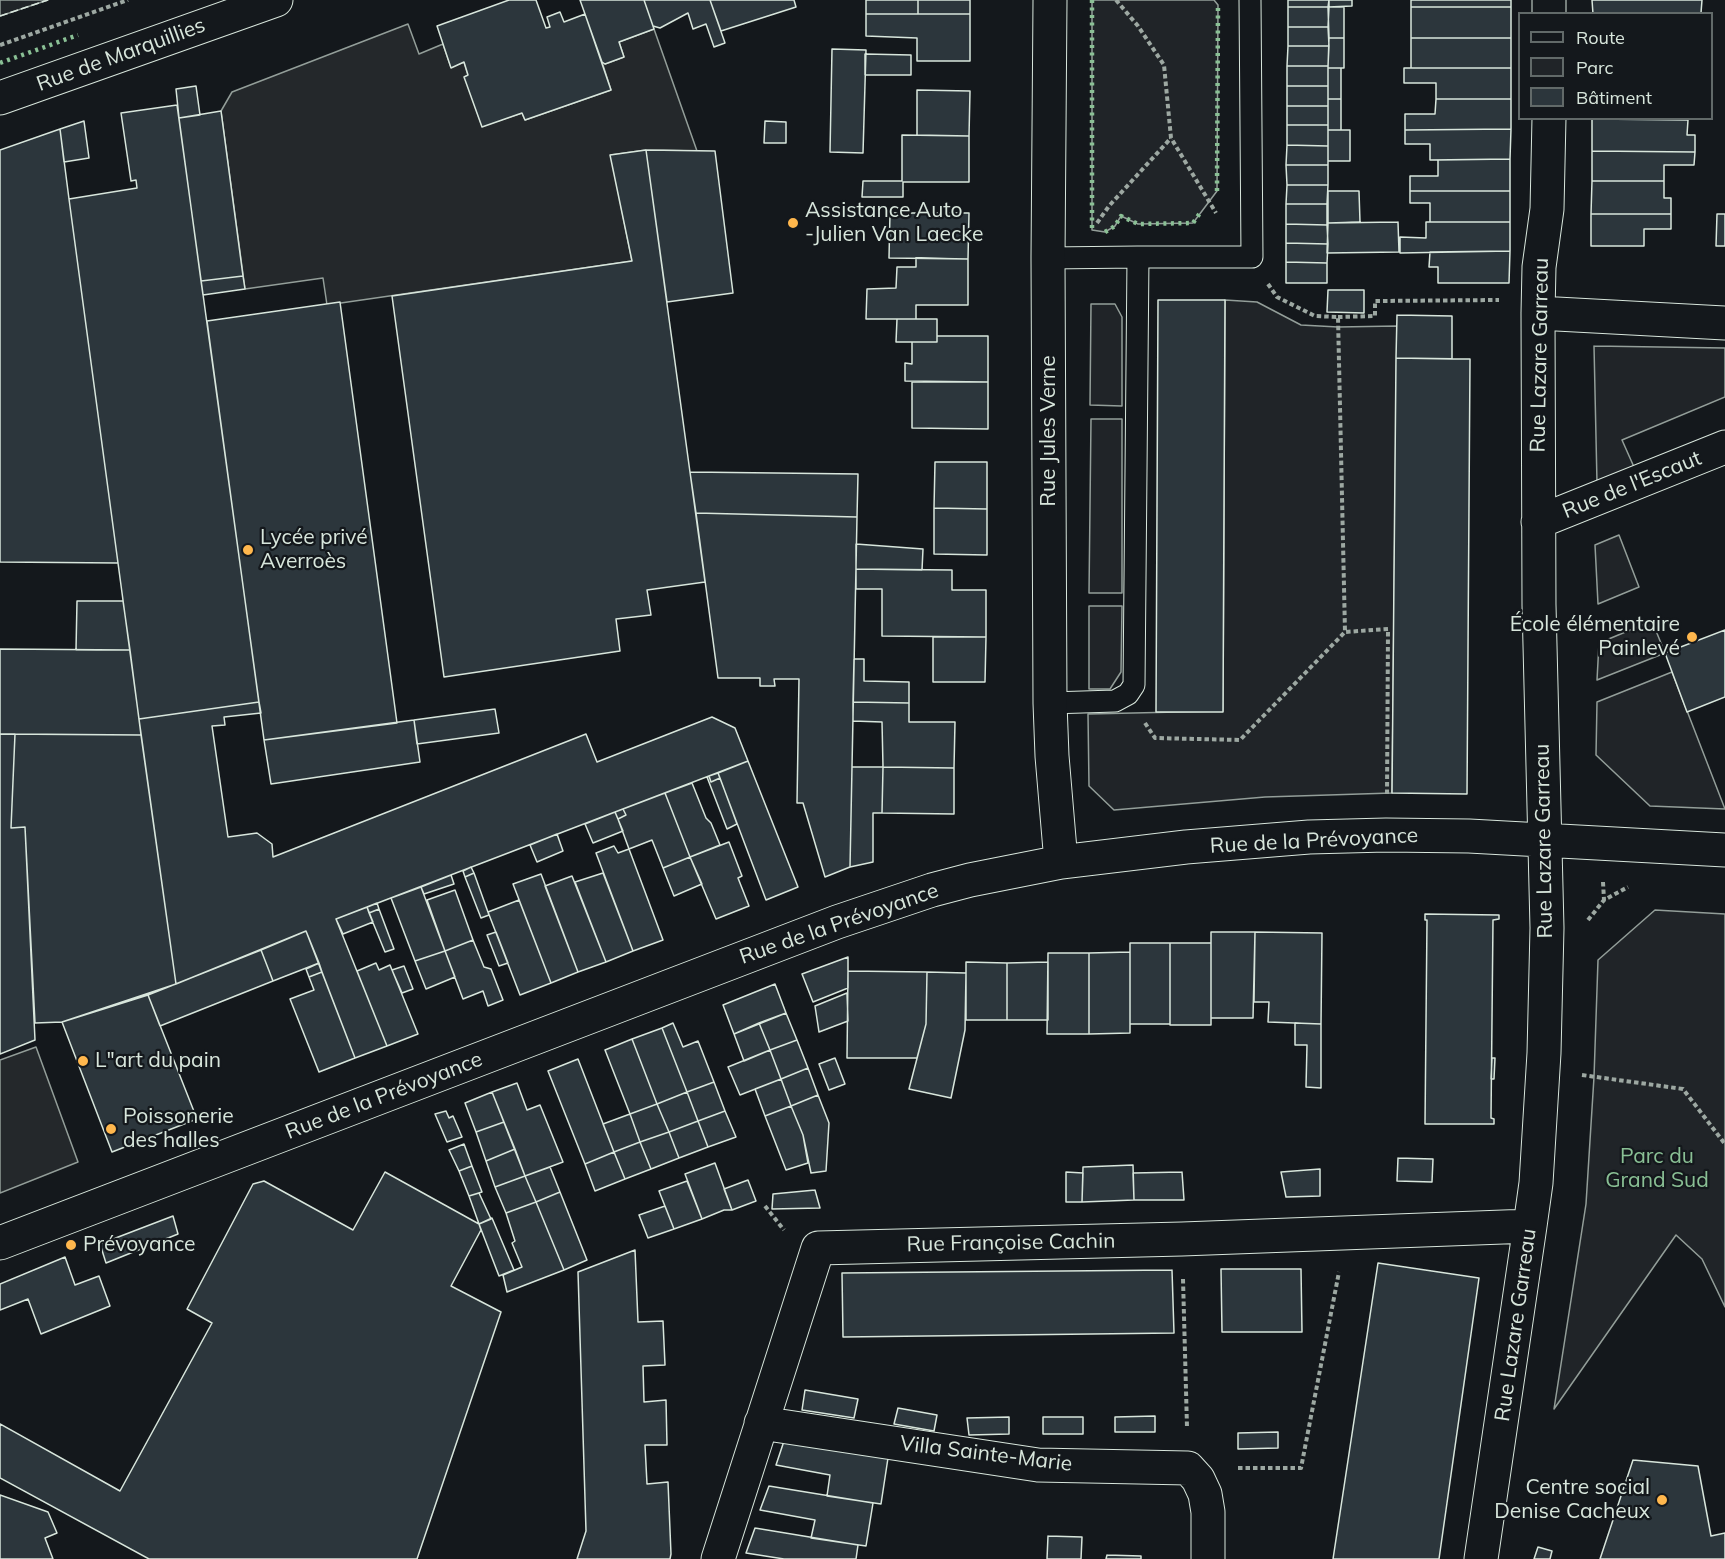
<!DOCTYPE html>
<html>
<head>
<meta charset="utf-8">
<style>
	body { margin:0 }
	#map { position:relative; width:1725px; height:1559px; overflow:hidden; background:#14181c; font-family:Mulish,sans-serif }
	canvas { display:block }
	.legend { position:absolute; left:1518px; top:12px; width:195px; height:108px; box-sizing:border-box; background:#14181c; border:2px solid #626a69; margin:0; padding:8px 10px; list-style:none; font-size:18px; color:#d8e6dc }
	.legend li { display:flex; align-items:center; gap:12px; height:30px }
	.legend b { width:30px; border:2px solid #626a69 }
</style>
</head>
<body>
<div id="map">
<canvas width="1725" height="1559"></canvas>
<ul class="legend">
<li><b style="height:8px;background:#14181c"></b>Route</li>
<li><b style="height:16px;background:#202428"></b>Parc</li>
<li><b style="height:16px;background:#2c363c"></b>Bâtiment</li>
</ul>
</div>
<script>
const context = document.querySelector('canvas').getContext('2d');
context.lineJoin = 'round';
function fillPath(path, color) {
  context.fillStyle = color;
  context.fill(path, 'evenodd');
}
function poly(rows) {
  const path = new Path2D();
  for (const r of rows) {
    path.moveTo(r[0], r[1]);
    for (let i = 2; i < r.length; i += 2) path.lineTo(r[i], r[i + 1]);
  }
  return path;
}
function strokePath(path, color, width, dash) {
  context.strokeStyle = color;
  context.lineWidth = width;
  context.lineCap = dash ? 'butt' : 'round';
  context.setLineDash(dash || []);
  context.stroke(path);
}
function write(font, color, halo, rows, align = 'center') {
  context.font = font + ' Mulish,sans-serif';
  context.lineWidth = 4.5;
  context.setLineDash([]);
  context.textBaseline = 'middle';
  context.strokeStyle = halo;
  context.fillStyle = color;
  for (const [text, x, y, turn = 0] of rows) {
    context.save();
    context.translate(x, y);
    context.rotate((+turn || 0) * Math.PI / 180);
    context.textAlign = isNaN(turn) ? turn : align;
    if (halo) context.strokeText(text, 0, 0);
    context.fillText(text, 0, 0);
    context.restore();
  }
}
const green = poly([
	[0,0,48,0,0,16,0,0],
	[1092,0,1214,0,1218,5,1217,191,1193,223,1138,224,1121,216,1115,226,1105,232,1092,230,1092,0],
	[1225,300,1257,302,1301,325,1338,327,1397,326,1392,793,1265,797,1114,810,1089,786,1088,714,1223,711,1225,300],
	[1091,304,1115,304,1122,317,1122,406,1090,405,1091,304],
	[1594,346,1725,348,1725,397,1622,440,1634,467,1597,483,1594,346],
	[1091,419,1122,419,1122,593,1089,593,1091,419],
	[1619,535,1639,587,1598,604,1595,545,1619,535],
	[1089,606,1122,606,1121,672,1110,689,1089,689,1089,606],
	[1652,621,1665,653,1597,680,1599,643,1652,621],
	[1672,672,1725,809,1650,806,1596,755,1597,702,1672,672],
	[1655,910,1725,914,1725,1307,1702,1259,1676,1235,1554,1409,1586,1204,1594,1077,1598,960,1655,910]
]);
const parking = poly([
	[408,24,419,54,443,44,451,67,464,62,468,75,465,77,482,126,522,113,525,120,611,90,602,62,605,64,624,57,619,42,654,29,697,151,646,150,611,155,632,261,327,305,323,278,245,289,221,111,232,92,408,24],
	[36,1047,78,1162,0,1193,0,1060,36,1047]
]);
const building = poly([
	[536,0,546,28,550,27,547,17,560,12,564,22,585,14,611,90,525,120,522,113,482,127,464,77,468,75,464,62,451,68,437,26,509,0,536,0],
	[580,0,644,0,654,29,619,42,624,57,605,64,602,62,580,0],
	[644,0,710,0,725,43,714,47,706,24,693,29,688,13,660,28,653,26,644,0],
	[710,0,794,0,796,7,721,31,710,0],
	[866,0,918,0,918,14,866,14,866,0],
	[918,0,970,0,970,14,918,14,918,0],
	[1288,0,1329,0,1329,7,1288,7,1288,0],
	[1329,0,1352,0,1352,6,1328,7,1329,0],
	[1411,0,1511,0,1511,7,1411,7,1411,0],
	[1592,0,1702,0,1701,13,1593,14,1592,0],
	[1288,7,1329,7,1328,27,1288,27,1288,7],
	[1328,7,1344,7,1344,38,1329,38,1328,7],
	[1411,7,1511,7,1511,38,1411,38,1411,7],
	[866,14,970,14,970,61,917,61,917,38,866,36,866,14],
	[1288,27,1328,27,1329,46,1288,46,1288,27],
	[1329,38,1344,38,1344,68,1328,68,1329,38],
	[1411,38,1511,38,1511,68,1411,68,1411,38],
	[1288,46,1329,46,1328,66,1287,66,1288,46],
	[832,49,866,50,863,153,830,152,832,49],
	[865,54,911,55,911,75,865,75,865,54],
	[1287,66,1328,66,1328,86,1287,86,1287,66],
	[1328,68,1341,68,1341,99,1328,99,1328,68],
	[1404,68,1511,68,1511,99,1436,99,1436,83,1404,83,1404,68],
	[196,86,200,115,179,118,176,89,196,86],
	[1287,86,1328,86,1328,106,1287,106,1287,86],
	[917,90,970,91,969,136,917,135,917,90],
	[1328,99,1341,99,1341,130,1328,130,1328,99],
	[1436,99,1511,99,1511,129,1405,130,1405,114,1435,114,1436,99],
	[177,105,259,702,139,719,69,199,137,188,136,180,131,181,121,113,177,105],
	[1287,106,1328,106,1328,125,1287,125,1287,106],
	[221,111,243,276,201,281,179,118,221,111],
	[1592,118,1671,118,1671,119,1592,119,1592,118],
	[1592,119,1688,120,1687,135,1695,135,1695,152,1592,151,1592,119],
	[84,121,89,158,64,162,60,129,84,121],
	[765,121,786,122,786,143,764,143,765,121],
	[1287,125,1328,125,1328,146,1287,145,1287,125],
	[60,129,69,199,118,563,0,562,0,150,60,129],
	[1511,129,1510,159,1430,160,1430,144,1405,144,1405,130,1511,129],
	[1328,130,1350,130,1350,161,1328,161,1328,130],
	[902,135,969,136,969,182,903,182,903,197,862,197,863,181,902,181,902,135],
	[1287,145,1328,146,1328,165,1286,165,1287,145],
	[646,150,705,582,647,590,651,615,616,619,620,651,444,677,392,296,632,261,610,155,646,150],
	[646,150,715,151,733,293,667,302,646,150],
	[1592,151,1695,152,1694,165,1664,165,1664,181,1592,181,1592,151],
	[1510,159,1510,191,1410,191,1410,176,1438,176,1438,160,1510,159],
	[1286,165,1328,165,1328,185,1287,185,1286,165],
	[1592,181,1664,181,1664,198,1671,198,1671,214,1591,214,1592,181],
	[1287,185,1328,185,1327,204,1286,204,1287,185],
	[1328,191,1359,191,1360,222,1328,223,1328,191],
	[1410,191,1510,191,1510,222,1430,222,1430,203,1410,203,1410,191],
	[1286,204,1327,204,1327,225,1286,224,1286,204],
	[890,213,969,213,968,259,889,258,890,213],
	[1591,214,1671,214,1671,229,1644,229,1644,246,1591,246,1591,214],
	[1717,214,1725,214,1725,246,1716,246,1717,214],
	[1398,222,1399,252,1327,253,1328,223,1398,222],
	[1426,222,1510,222,1510,251,1400,253,1400,237,1426,238,1426,222],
	[1286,224,1327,225,1328,244,1286,243,1286,224],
	[1286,243,1328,244,1327,263,1286,262,1286,243],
	[1510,251,1509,283,1438,283,1438,267,1429,267,1430,252,1510,251],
	[916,258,968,259,968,305,916,305,916,319,866,319,867,289,896,288,897,267,916,267,916,258],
	[1286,262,1327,263,1327,283,1286,283,1286,262],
	[243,276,245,289,203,295,201,281,243,276],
	[1328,290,1364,290,1364,313,1327,312,1328,290],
	[1158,300,1225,300,1223,712,1156,712,1158,300],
	[340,302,397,723,264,740,207,321,340,302],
	[1397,315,1452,316,1452,359,1396,358,1397,315],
	[897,319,937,319,937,342,896,342,897,319],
	[937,336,988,336,988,382,905,381,905,363,912,364,912,342,937,342,937,336],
	[1396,358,1470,359,1467,794,1392,793,1396,358],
	[912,382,988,382,988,429,912,428,912,382],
	[935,462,987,462,987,509,934,508,935,462],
	[690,472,858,474,857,517,696,513,690,472],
	[934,508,987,509,987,555,934,554,934,508],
	[696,513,857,517,850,867,825,877,803,803,797,803,799,679,774,679,775,686,760,686,760,678,718,678,696,513],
	[856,544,923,549,922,570,856,569,856,544],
	[856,569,952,570,952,590,986,590,986,637,882,636,882,589,856,589,856,569],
	[77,601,123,601,130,650,76,650,77,601],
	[1725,630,1725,697,1687,712,1665,653,1725,630],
	[933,637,986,637,985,682,933,682,933,637],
	[0,649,130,650,141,735,0,734,0,649],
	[854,659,864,659,864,681,909,682,909,703,853,702,854,659],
	[259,702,261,713,224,717,225,725,212,726,228,837,257,833,272,844,273,857,586,734,597,762,712,717,735,728,748,761,336,919,387,1046,355,1058,306,931,176,984,139,719,259,702],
	[853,702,909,703,909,722,955,722,954,768,883,767,882,722,853,721,853,702],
	[495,709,499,733,417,744,414,720,495,709],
	[414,720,420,762,271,784,264,740,414,720],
	[0,734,15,734,11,828,25,827,35,1040,0,1054,0,734],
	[15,734,141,735,176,984,62,1022,35,1023,25,827,11,828,15,734],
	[748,761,798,887,766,900,718,773,748,761],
	[852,767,883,767,882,813,873,813,873,862,850,867,852,767],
	[883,767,954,768,954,814,882,813,883,767],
	[718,773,720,778,711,782,709,776,718,773],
	[709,776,711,782,720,778,737,824,727,829,707,777,709,776],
	[692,783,706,818,711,823,720,845,690,857,665,793,692,783],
	[665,793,690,857,663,868,652,840,629,849,618,819,626,815,623,809,665,793],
	[623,809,626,815,618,819,615,812,623,809],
	[615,812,623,831,593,843,585,824,615,812],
	[557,834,563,851,537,862,530,845,557,834],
	[729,842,742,876,738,878,749,906,716,919,690,857,729,842],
	[614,846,618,853,629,849,663,940,633,951,596,853,614,846],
	[690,857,702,884,674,896,663,868,690,857],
	[471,867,474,873,465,877,463,871,471,867],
	[474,873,489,915,481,918,465,877,474,873],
	[603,873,633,951,606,962,575,882,603,873],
	[541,874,578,972,551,983,513,884,541,874],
	[451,875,454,884,424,894,421,887,451,875],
	[572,876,606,962,578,972,545,886,572,876],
	[421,887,445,951,415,961,391,898,421,887],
	[455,890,473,940,445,951,427,900,455,890],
	[519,900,551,983,520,995,488,912,519,900],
	[377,903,379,909,369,913,367,907,377,903],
	[367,907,373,922,343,934,336,919,367,907],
	[379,909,394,949,385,952,369,913,379,909],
	[1425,914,1499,915,1499,919,1493,920,1491,1118,1494,1119,1494,1124,1425,1124,1427,920,1425,920,1425,914],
	[306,931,319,963,273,981,261,950,306,931],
	[496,932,508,963,499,966,487,935,496,932],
	[1211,932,1255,932,1253,1018,1211,1018,1211,932],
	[1255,932,1322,933,1321,1024,1268,1022,1269,1002,1254,1002,1255,932],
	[473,940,484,967,491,969,503,1000,488,1006,483,991,463,999,445,951,473,940],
	[1130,943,1170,943,1170,1024,1130,1024,1130,943],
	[1170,943,1211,943,1211,1025,1170,1025,1170,943],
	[261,950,273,981,160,1026,148,995,261,950],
	[445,951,455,977,426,989,415,961,445,951],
	[1130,952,1130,1033,1089,1034,1089,953,1130,952],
	[1048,953,1089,953,1089,1034,1047,1034,1048,953],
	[848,957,848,988,813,1002,802,974,848,957],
	[966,962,1007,963,1007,1020,966,1020,966,962],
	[1048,962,1048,1020,1007,1020,1007,963,1048,962],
	[319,963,322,972,309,977,306,969,319,963],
	[376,963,379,970,390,965,418,1034,387,1046,357,971,376,963],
	[404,966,413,989,402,993,392,970,404,966],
	[848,971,927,972,926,1024,917,1058,847,1058,848,971],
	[322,972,355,1058,319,1072,290,999,314,990,309,977,322,972],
	[927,972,966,973,965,1030,951,1098,909,1089,926,1024,927,972],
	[775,984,786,1013,734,1034,723,1005,775,984],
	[847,993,848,1021,819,1032,815,1006,847,993],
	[148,995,197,1119,112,1152,62,1022,148,995],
	[786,1013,797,1040,770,1050,759,1023,786,1013],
	[673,1023,683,1047,698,1041,714,1082,687,1092,662,1028,673,1023],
	[759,1023,770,1050,744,1061,734,1034,759,1023],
	[1295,1023,1321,1024,1321,1088,1306,1087,1307,1045,1295,1045,1295,1023],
	[662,1028,687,1092,657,1104,632,1039,662,1028],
	[632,1039,657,1104,630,1114,605,1050,632,1039],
	[797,1040,808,1068,781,1079,770,1050,797,1040],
	[770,1050,781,1079,740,1095,728,1067,770,1050],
	[835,1058,845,1084,829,1090,819,1064,835,1058],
	[1492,1058,1495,1058,1494,1079,1491,1079,1492,1058],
	[578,1059,614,1152,585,1164,548,1071,578,1059],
	[808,1068,818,1095,791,1106,781,1079,808,1068],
	[781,1079,791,1106,765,1116,755,1089,781,1079],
	[714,1082,725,1111,698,1121,687,1092,714,1082],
	[517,1083,527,1110,540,1105,563,1162,525,1176,492,1092,517,1083],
	[492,1092,504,1122,476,1132,465,1103,492,1092],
	[687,1092,698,1121,669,1132,657,1104,687,1092],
	[818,1095,829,1123,826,1171,811,1173,803,1135,791,1106,818,1095],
	[657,1104,669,1132,640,1142,630,1114,657,1104],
	[791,1106,803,1135,808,1163,786,1170,765,1116,791,1106],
	[446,1111,449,1118,453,1116,462,1137,447,1142,435,1114,446,1111],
	[725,1111,736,1137,708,1147,698,1121,725,1111],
	[630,1114,640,1142,614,1152,603,1124,630,1114],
	[698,1121,708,1147,679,1158,669,1132,698,1121],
	[504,1122,515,1149,486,1161,476,1132,504,1122],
	[669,1132,679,1158,651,1169,640,1142,669,1132],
	[640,1142,651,1169,625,1179,614,1152,640,1142],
	[464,1144,472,1166,459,1171,449,1150,464,1144],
	[515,1149,525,1176,495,1187,486,1161,515,1149],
	[614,1152,625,1179,595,1191,585,1164,614,1152],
	[1398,1158,1433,1159,1432,1182,1397,1181,1398,1158],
	[715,1163,732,1210,724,1210,702,1219,685,1174,715,1163],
	[1133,1165,1134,1200,1082,1202,1083,1167,1133,1165],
	[472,1166,482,1192,469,1196,459,1171,472,1166],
	[550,1167,560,1192,536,1202,525,1176,550,1167],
	[1320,1169,1320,1196,1286,1197,1281,1172,1320,1169],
	[385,1172,479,1224,481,1230,451,1286,501,1312,417,1559,149,1559,0,1478,0,1424,120,1491,212,1323,187,1309,253,1184,264,1181,353,1230,385,1172],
	[1066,1172,1083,1173,1082,1202,1066,1202,1066,1172],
	[1182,1172,1184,1200,1134,1200,1133,1173,1182,1172],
	[525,1176,536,1202,506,1213,495,1187,525,1176],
	[748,1180,756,1201,732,1210,724,1189,748,1180],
	[687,1181,702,1219,674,1229,659,1191,687,1181],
	[815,1190,820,1208,772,1209,773,1194,815,1190],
	[560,1192,587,1260,564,1270,536,1202,560,1192],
	[479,1193,491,1219,479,1224,469,1196,479,1193],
	[536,1202,564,1270,507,1292,503,1275,522,1267,512,1243,515,1241,506,1213,536,1202],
	[665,1206,674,1229,648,1238,639,1215,665,1206],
	[173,1216,178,1234,106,1263,100,1244,173,1216],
	[492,1218,514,1270,499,1276,479,1224,492,1218],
	[635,1250,638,1322,663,1321,665,1365,643,1366,644,1402,666,1400,667,1445,645,1445,647,1484,668,1482,671,1554,670,1559,577,1559,586,1531,578,1272,635,1250],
	[65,1257,75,1285,99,1276,110,1306,41,1334,28,1299,0,1310,0,1284,65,1257],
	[1378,1263,1479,1278,1439,1559,1333,1559,1378,1263],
	[1221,1269,1301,1269,1302,1332,1222,1332,1221,1269],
	[1172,1270,1174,1333,843,1337,842,1273,1172,1270],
	[805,1390,858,1399,854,1418,802,1410,805,1390],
	[898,1408,937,1415,934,1431,894,1424,898,1408],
	[1155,1416,1155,1432,1115,1432,1115,1417,1155,1416],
	[1009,1417,1009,1434,969,1435,967,1418,1009,1417],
	[1043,1417,1083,1417,1083,1434,1043,1434,1043,1417],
	[1278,1432,1278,1448,1238,1449,1238,1433,1278,1432],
	[784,1441,888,1458,881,1504,827,1496,830,1475,776,1465,784,1441],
	[1633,1460,1698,1466,1711,1536,1725,1533,1725,1559,1600,1559,1633,1460],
	[769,1486,873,1503,866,1546,811,1538,815,1520,760,1510,769,1486],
	[0,1495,48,1512,57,1533,45,1538,53,1559,0,1559,0,1495],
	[755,1528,858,1545,856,1559,784,1559,746,1553,755,1528],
	[1048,1536,1082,1537,1081,1559,1047,1559,1048,1536],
	[1538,1547,1552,1551,1550,1559,1534,1559,1538,1547],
	[1107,1555,1141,1556,1141,1559,1106,1559,1107,1555]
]);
const path = poly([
	[1116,0,1138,26,1164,65,1171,138,1216,213],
	[0,45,128,0],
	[1097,223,1109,206,1171,138],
	[1268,284,1277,297,1315,316,1338,317,1345,632,1388,629,1387,795],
	[1338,317,1375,316,1375,301,1499,300],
	[1145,723,1155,738,1240,740,1345,632],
	[1603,882,1604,900],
	[1588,920,1604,900,1628,887],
	[1582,1075,1683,1089,1725,1144],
	[765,1206,784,1230],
	[1183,1279,1187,1427],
	[1238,1468,1301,1468,1339,1272]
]);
const service = poly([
	[1138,257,1252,257,1250,0],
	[1048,258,1138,257,1134,685,1128,694,1115,701,1050,703]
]);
const minor = poly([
	[1050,0,1048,258,1050,703,1052,756,1061,862],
	[1549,14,1549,0],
	[0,98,276,0],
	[1538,313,1725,323],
	[1538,522,1725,447],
	[0,1243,837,922,932,890,970,880,1061,862,1186,847,1309,837,1386,835,1469,836,1725,850],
	[761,1423,1038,1465,1188,1468,1198,1479,1205,1494,1208,1512,1208,1559],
	[718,1559,818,1248,1182,1239,1530,1226],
	[1481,1559,1530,1226,1536,1183,1544,1053,1547,928,1539,605,1538,313,1539,267,1547,209,1549,118]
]);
const hedge = poly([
	[1092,0,1092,230],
	[0,63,78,35],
	[1217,191,1218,5],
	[1105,232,1115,226,1121,216,1138,224,1193,223,1200,213]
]);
const fence = poly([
	[0,16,48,0]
]);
const markers = [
	[793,223,6,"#ffb74d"],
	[248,550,6,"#ffb74d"],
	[1692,637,6,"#ffb74d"],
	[83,1061,6,"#ffb74d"],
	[111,1129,6,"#ffb74d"],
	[71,1245,6,"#ffb74d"],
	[1662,1500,6,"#ffb74d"]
];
const streetNames = [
	["Rue de Marquillies",121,55,-20],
	["Rue Lazare Garreau",1540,355,-89],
	["Rue Jules Verne",1049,431,-90],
	["Rue de l'Escaut",1632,485,-22],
	["Rue de la Prévoyance",1314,841,-3],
	["Rue Lazare Garreau",1544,841,-91],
	["Rue de la Prévoyance",839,924,-19],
	["Rue de la Prévoyance",384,1096,-21],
	["Rue Françoise Cachin",1011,1243,-1],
	["Rue Lazare Garreau",1516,1325,-82],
	["Villa Sainte-Marie",986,1454,7]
];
const poiNames = [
	["Assistance Auto",805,211],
	["-Julien Van Laecke",805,235],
	["Lycée privé",260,538],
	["Averroès",260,562],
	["École élémentaire",1680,625,"right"],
	["Painlevé",1680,649,"right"],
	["L\"art du pain",95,1061],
	["Poissonerie",123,1117],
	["des halles",123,1141],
	["Prévoyance",83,1245],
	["Centre social",1650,1488,"right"],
	["Denise Cacheux",1650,1512,"right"]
];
const parkNames = [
	["Parc du",1657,1157],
	["Grand Sud",1657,1181]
];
fillPath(green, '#202428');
strokePath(green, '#939e99', 1.5);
fillPath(parking, '#24282b');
strokePath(parking, '#939e99', 1.5);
fillPath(building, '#2c363c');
strokePath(building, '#d8e6dc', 1.5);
strokePath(service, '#d8e6dc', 23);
strokePath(minor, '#d8e6dc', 35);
strokePath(path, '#9da8a2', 4, [4.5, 3]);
strokePath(service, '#14181c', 21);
strokePath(minor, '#14181c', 33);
strokePath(hedge, '#8ac095', 4.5, [3, 4.5]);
strokePath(fence, '#d8e6dc', 1.5, [8, 3]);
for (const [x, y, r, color] of markers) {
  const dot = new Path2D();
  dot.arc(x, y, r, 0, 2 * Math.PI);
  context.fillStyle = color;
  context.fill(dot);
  strokePath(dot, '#14181c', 2);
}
write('21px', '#d8e6dc', '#14181c', streetNames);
write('21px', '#d8e6dc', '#14181c', poiNames, 'left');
write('21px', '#8ac095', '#14181c', parkNames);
</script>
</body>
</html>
